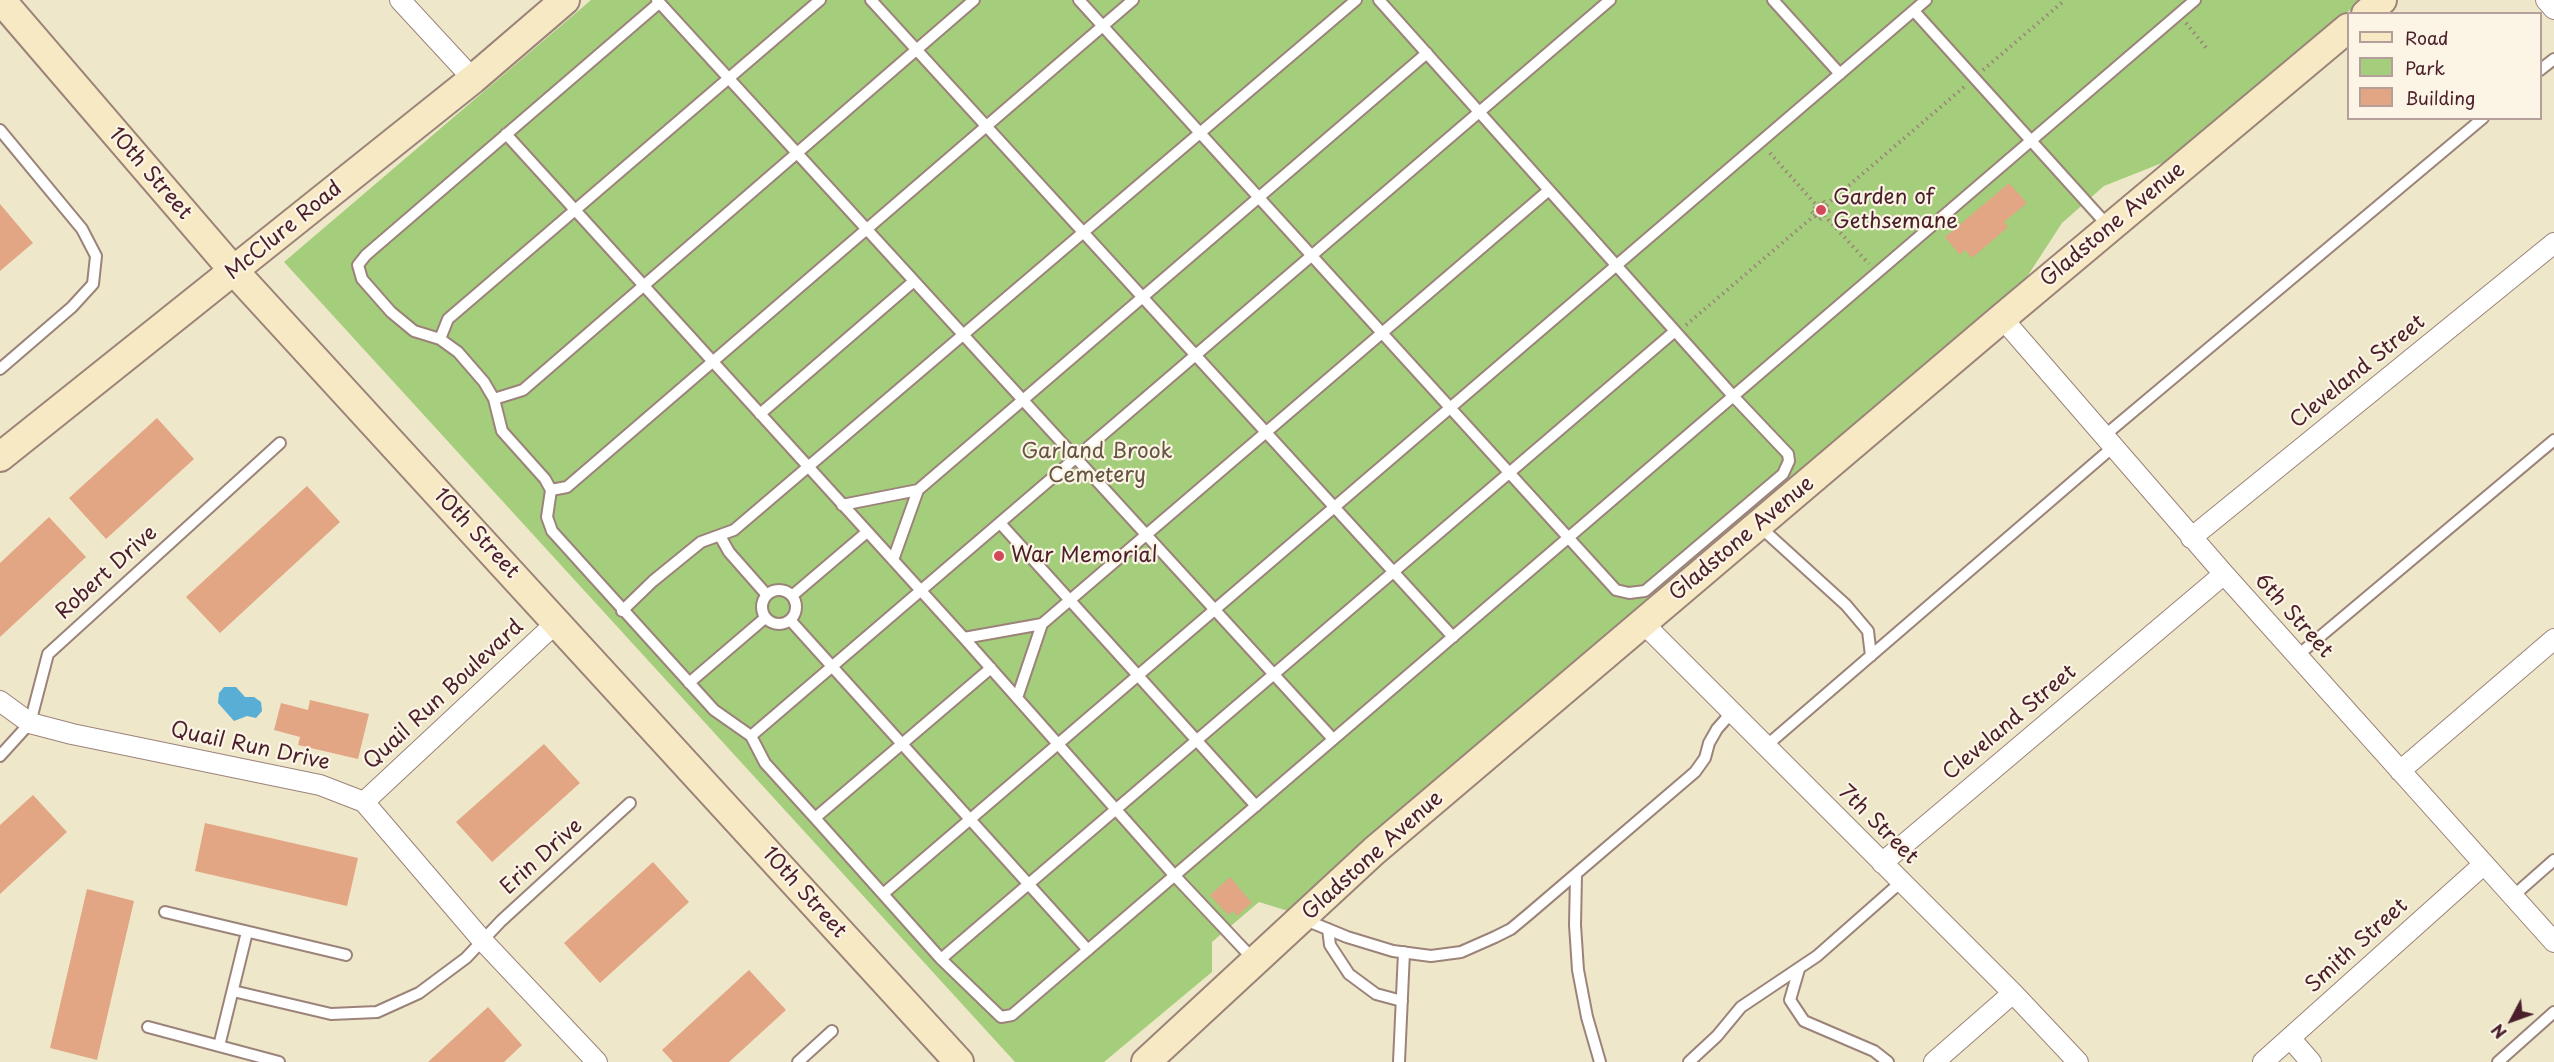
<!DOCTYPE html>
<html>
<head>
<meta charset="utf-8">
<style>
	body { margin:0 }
	#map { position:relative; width:2554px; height:1062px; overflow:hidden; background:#eee7c9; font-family:"Playpen Sans",sans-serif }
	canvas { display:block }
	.legend { position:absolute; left:2347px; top:12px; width:195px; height:108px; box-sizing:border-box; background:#fcf5e5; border:2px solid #b59f9b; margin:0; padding:8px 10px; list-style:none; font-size:18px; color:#4a1f2b }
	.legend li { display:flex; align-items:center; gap:12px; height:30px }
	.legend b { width:30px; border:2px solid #b59f9b }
	.north { position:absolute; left:2482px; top:990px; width:60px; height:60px; -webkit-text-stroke:4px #fcf5e5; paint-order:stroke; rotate:229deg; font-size:16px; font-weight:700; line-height:24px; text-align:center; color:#4a1f2b }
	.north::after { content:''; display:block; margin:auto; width:21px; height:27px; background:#4a1f2b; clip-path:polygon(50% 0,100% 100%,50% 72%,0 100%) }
</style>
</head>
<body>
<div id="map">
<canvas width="2554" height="1062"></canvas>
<ul class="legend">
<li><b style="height:8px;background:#f6e9c3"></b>Road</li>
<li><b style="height:16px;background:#a4ce7b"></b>Park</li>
<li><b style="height:16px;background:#e2a684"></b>Building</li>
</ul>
<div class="north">N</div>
</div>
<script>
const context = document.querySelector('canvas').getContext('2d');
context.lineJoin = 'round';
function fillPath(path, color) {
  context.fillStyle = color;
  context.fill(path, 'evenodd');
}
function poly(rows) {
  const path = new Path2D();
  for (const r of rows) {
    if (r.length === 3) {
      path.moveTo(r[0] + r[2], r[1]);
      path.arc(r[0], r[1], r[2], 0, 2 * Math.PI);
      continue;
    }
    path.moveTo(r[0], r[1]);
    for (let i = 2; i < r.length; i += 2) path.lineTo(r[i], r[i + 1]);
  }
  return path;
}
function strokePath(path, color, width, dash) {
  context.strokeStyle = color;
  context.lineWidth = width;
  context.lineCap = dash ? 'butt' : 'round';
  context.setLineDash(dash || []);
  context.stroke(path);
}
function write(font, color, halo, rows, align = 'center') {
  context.font = font + ' "Playpen Sans",sans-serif';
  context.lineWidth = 4.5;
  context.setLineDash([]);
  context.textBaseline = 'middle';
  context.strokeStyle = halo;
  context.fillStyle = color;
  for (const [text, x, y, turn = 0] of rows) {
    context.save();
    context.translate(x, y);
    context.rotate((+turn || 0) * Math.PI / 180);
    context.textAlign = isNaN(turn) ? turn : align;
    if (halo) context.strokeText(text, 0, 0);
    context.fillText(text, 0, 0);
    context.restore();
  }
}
const green = poly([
	[591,0,2362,0,2172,159,2104,186,2062,223,2021,286,1288,911,1259,902,1212,942,1212,972,1104,1062,1015,1062,284,262]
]);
const water = poly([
	[224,687,236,687,245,697,254,697,261,702,262,711,256,718,247,716,234,721,218,703,219,693]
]);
const building = poly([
	[2009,183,2027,203,2004,222,2008,227,1972,258,1965,250,1960,255,1945,237],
	[0,204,33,243,0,271],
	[157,418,194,459,106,539,69,498],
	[307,486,340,522,220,633,186,597],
	[49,517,86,557,0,637,0,563],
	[310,700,369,714,358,759,298,745,300,737,274,730,281,703,308,710],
	[544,744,580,783,492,862,456,822],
	[33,795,67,832,0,894,0,825],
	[205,823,358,858,347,906,195,871],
	[653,862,689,902,600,983,564,943],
	[1230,877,1252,903,1237,916,1233,911,1228,915,1210,895],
	[87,889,134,901,97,1060,50,1048],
	[749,970,786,1010,729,1062,673,1062,662,1050],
	[488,1007,522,1045,504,1062,428,1062]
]);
const path = poly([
	[2186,23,2208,50],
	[1983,70,2065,0],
	[1770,153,1817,206],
	[1823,201,1830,210,1819,220,1811,211,1823,201],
	[1826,205,1964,87],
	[1824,215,1869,264],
	[1686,325,1815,215]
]);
const lane = poly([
	[657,0,1333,739],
	[871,0,1453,637],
	[1079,0,1616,590,1629,593,1645,591,1783,474,1789,461,1788,454,1734,397,1379,0],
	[1773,0,1840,74],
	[659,3,366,255,358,265,362,279,391,312,414,331,440,339,458,352,484,382,494,399,502,431,545,479,551,490,547,517,552,531,714,710,751,736,765,763,815,818,941,959,1001,1017,1012,1015,2195,0],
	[1914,11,2109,227],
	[2540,70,2554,59],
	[0,130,82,229,96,256,93,284,72,307,0,369],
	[506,134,964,638,1174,875,1254,960],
	[440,339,448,319,820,0],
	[494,399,523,390,974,0],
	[760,414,914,281],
	[2104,436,2483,118],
	[551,490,567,487,1133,0],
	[842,505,918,490,1427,53],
	[1000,523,1256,806],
	[1758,525,1846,605,1868,631,1871,656],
	[720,536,729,552,766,594],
	[893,560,918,490],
	[779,607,17],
	[793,595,867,532],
	[622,611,653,581,701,542,734,530,1356,0],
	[791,621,1088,950],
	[964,638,1042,624,1549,190],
	[2297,656,2554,440],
	[689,683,765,618],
	[1017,698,1042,624],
	[751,736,1610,0],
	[1766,746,2113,447],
	[0,756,30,723,48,654,280,443],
	[815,818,991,668],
	[1576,875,1575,925,1578,970,1587,1017,1600,1062],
	[883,894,1926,0],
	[2512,897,2554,860],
	[165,912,346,955],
	[1303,919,1347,937,1393,951,1431,956,1461,952,1495,937,1511,929,1529,914,1695,772,1705,758,1709,743,1717,729,1732,712],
	[1328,929,1330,945,1349,974,1376,994,1402,1001],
	[941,959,1675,331],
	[1799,969,1790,1000,1804,1021,1874,1051,1888,1062],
	[233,991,331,1014,377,1012,419,993,466,958,501,921,630,803],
	[148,1027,279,1062],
	[219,1046,247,932],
	[798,1062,832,1031],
	[1399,1062,1404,952],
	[1689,1062,1717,1036,1741,1007,1817,956,1901,882],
	[2498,1062,2554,1012]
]);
const street = poly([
	[400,0,473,79],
	[2546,0,2554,9],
	[2002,318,2224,574,2554,942],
	[2191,538,2554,243],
	[1643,623,2013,993,2078,1062],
	[0,701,30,723,72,734,320,785,364,802,482,940,597,1062],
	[2400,771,2554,639],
	[364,802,557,622],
	[1882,863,2224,574],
	[2290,1038,2311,1062],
	[1934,1062,2013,993],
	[2263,1062,2483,865]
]);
const secondary = poly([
	[1,0,234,271,959,1062],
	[2366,14,2382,0],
	[0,457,473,79,565,0],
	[1146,1062,1374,851,2002,318,2348,28]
]);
const markers = [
	[1821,210,6,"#d1495b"],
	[999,556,6,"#d1495b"]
];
const streetNames = [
	["10th Street",150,174,49],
	["Gladstone Avenue",2113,225,-40],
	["McClure Road",284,231,-39],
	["Cleveland Street",2358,372,-39],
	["10th Street",476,534,47],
	["Gladstone Avenue",1742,539,-40],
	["Robert Drive",107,573,-42],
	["6th Street",2293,616,48],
	["Quail Run Boulevard",444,695,-43],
	["Cleveland Street",2010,723,-40],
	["Quail Run Drive",250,747,12],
	["7th Street",1878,825,45],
	["Gladstone Avenue",1373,856,-42],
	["Erin Drive",542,857,-42],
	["10th Street",804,893,48],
	["Smith Street",2357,946,-42]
];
const poiNames = [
	["Garden of",1833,198],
	["Gethsemane",1833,222],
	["War Memorial",1011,556]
];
const parkNames = [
	["Garland Brook",1097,452],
	["Cemetery",1097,476]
];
fillPath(green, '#a4ce7b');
fillPath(water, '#58aed5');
fillPath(building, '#e2a684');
strokePath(lane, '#9c837a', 14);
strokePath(street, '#9c837a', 22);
strokePath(secondary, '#9c837a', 32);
strokePath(path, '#9c837a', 4, [1.5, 4.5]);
strokePath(lane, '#fff', 10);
strokePath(street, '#fff', 20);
strokePath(secondary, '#f6e9c3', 28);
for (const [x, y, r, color] of markers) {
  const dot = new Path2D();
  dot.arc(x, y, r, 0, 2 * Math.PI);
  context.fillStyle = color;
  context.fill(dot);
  strokePath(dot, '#fcf5e5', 2);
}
write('21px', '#4a1f2b', '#fcf5e5', streetNames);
write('21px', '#4a1f2b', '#fcf5e5', poiNames, 'left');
write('21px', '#655443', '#fcf5e5', parkNames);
</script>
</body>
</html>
